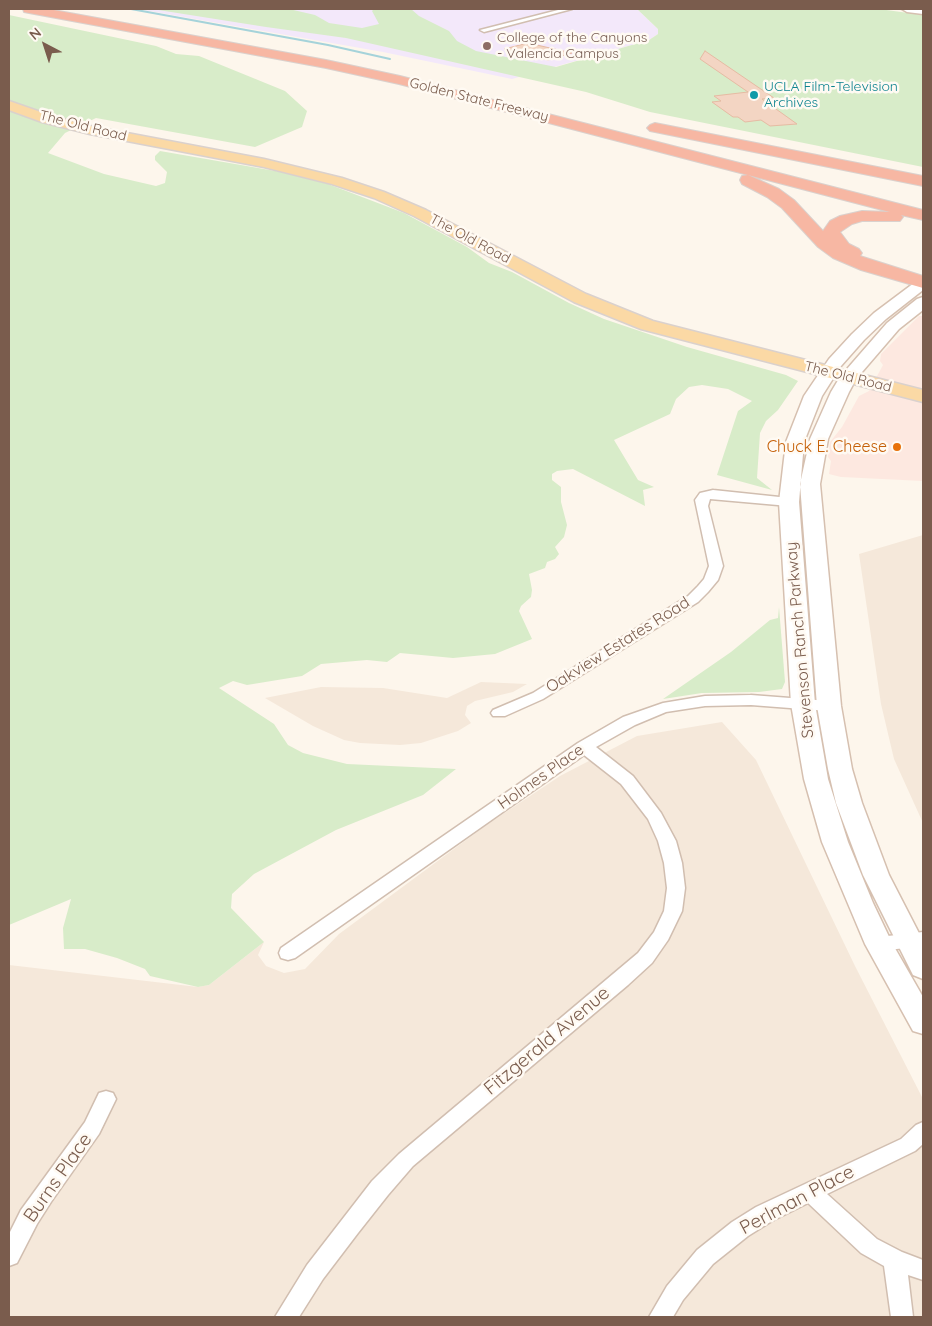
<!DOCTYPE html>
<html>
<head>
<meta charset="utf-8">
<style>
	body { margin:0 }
	#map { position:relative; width:932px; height:1326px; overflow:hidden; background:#fdf6ec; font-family:Quicksand,sans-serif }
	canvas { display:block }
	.frame { position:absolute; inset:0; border:10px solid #7a5c4d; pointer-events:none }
	.north { position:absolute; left:20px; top:20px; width:50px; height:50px; -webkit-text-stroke:4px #fffaf3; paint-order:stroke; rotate:320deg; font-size:14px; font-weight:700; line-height:20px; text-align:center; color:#7a5c4d }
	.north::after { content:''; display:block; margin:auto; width:18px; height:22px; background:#7a5c4d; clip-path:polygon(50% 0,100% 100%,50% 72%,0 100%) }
</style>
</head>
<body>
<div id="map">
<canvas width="932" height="1326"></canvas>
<div class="frame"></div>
<div class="north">N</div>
</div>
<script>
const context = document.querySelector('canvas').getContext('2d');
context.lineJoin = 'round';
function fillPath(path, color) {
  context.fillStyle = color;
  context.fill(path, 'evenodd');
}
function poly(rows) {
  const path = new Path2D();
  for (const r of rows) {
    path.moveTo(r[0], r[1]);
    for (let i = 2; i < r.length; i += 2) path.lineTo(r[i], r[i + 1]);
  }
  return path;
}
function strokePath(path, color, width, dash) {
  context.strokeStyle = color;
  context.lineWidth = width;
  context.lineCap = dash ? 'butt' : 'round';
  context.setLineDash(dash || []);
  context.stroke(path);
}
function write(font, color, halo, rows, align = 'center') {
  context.font = font + ' Quicksand,sans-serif';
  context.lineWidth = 5;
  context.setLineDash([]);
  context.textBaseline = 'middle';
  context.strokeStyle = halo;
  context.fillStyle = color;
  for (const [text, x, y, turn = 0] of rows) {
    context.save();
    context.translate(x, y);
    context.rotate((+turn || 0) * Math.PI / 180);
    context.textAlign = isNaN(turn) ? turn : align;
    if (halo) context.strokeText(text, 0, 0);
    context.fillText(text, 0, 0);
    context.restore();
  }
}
const residential = poly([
	[923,535,923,823,894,759,881,704,859,554],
	[481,682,527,684,513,692,475,701,467,706,465,715,471,723,458,731,421,743,400,745,360,743,344,740,313,726,265,698,321,687,383,688,447,698],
	[722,722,756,760,855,966,923,1099,923,1317,9,1317,9,965,198,987,209,985,264,942,258,955,266,966,284,973,305,969,339,934,485,826,560,776,637,736]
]);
const commercial = poly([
	[919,316,923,316,923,481,841,477,829,474,831,461,828,457,830,442,842,427,859,396,869,391,883,365,880,361,881,354]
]);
const education = poly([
	[138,9,637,9,658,29,658,34,649,40,512,79,383,52]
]);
const green = poly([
	[152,9,289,9,315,15,329,23,362,28,379,24,372,11,374,9,411,9,419,16,449,31,457,41,476,51,556,67,649,40,658,34,658,29,637,9,879,9,923,15,923,167,650,112,586,92,346,38,266,27],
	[9,15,156,46,176,54,199,56,285,91,307,111,302,127,255,147,96,118,65,133,48,153,104,174,156,186,165,183,167,172,155,160,155,156,160,151,287,173,328,184,404,213,467,247,489,263,512,272,569,303,604,319,687,347,786,375,798,381,778,410,766,421,760,433,757,478,772,490,717,475,738,411,752,401,728,389,702,385,689,387,676,399,670,414,614,440,638,480,654,487,643,490,645,506,573,469,557,471,552,474,552,480,561,487,561,502,567,525,564,537,555,547,559,554,555,559,547,562,545,568,529,574,532,590,531,597,521,606,519,611,532,639,495,654,453,658,400,653,387,662,367,660,321,664,302,676,247,685,233,681,219,688,274,724,288,745,303,753,347,764,456,769,423,795,336,830,254,874,232,894,231,908,264,942,209,985,198,987,150,976,145,969,117,958,85,949,64,949,63,928,71,899,9,925],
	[779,607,785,682,782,689,759,692,702,693,663,699,731,652,770,620,778,618]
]);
const stream = poly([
	[131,9,328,45,390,59]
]);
const building = poly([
	[528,43,572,53,548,60,504,49,528,43],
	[705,51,774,98,762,99,797,124,770,126,761,120,745,122,738,117,733,117,712,102,721,101,714,96,748,92,700,59,705,51]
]);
const street = poly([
	[562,9,572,9,484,32,480,30,562,9],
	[713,490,789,498,796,502,789,506,710,499,708,506,723,566,718,580,708,592,698,602,543,699,505,716,493,716,491,713,493,710,533,693,688,596,698,586,704,579,709,566,695,500,700,493,713,490],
	[751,695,829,701,834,703,837,706,834,709,829,711,751,705,705,706,666,712,635,725,596,747,633,776,661,813,676,841,682,863,685,888,682,911,668,940,652,963,628,985,413,1166,388,1195,358,1233,323,1279,299,1317,275,1317,307,1265,372,1181,399,1154,638,953,654,932,664,911,667,888,664,863,658,841,648,819,621,784,584,755,295,958,288,960,281,958,279,953,281,948,578,743,623,717,663,703,705,696,751,695],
	[923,932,923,946,879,951,872,949,870,944,872,939,879,937,923,932],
	[106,1091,113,1093,116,1099,99,1134,51,1202,37,1224,17,1263,9,1266,9,1234,21,1210,85,1122,99,1093,106,1091],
	[923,1122,923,1144,915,1151,827,1194,877,1239,902,1252,923,1260,923,1280,908,1275,913,1317,891,1317,884,1266,861,1253,808,1203,772,1221,748,1236,713,1264,683,1300,673,1317,649,1317,667,1286,697,1250,732,1222,756,1207,901,1139,916,1125,923,1122]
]);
const secondary = poly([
	[902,9,923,9,923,14,907,12,902,9],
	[923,278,923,290,886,319,864,340,841,366,822,396,804,442,799,502,815,704,828,779,848,842,873,903,892,943,923,997,923,1034,913,1031,865,944,822,842,804,779,791,704,779,502,786,442,804,396,829,359,852,334,874,313,918,280,923,278],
	[923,297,923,310,899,329,856,379,849,392,828,439,820,484,841,706,852,769,862,803,889,875,923,941,923,979,913,975,863,875,836,803,828,769,817,706,800,484,810,439,831,392,840,377,887,323,917,299,923,297]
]);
const primary = poly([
	[9,101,52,116,90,126,264,159,342,178,384,192,426,210,586,294,653,321,923,390,923,402,641,329,574,302,414,216,374,198,332,184,264,167,90,134,42,122,9,110,9,101]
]);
const highway = poly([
	[23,9,48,9,326,60,400,76,923,210,923,220,901,215,903,217,900,221,862,221,852,224,840,232,849,244,859,249,862,253,860,256,923,276,923,288,861,270,833,258,818,247,782,208,767,197,742,184,740,180,742,176,748,175,779,189,794,200,823,231,830,221,840,216,862,211,890,212,399,84,326,68,29,13,24,12,23,9],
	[655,123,923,176,923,186,650,131,647,128,650,125,655,123]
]);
const markers = [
	[487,46,5,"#8d6e63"],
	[754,95,5,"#0f9aa8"],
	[897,447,5,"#e8710a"]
];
const farEducationnames = [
	["College of the Canyons",497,38],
	["- Valencia Campus",497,54]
];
const farCulturenames = [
	["UCLA Film-Television",764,87],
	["Archives",764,103]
];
const farStreetnames = [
	["Golden State Freeway",479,100,14],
	["The Old Road",83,126,14],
	["The Old Road",470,239,28],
	["The Old Road",848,377,14]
];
const foodNames = [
	["Chuck E. Cheese",887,447]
];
const streetNames = [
	["Stevenson Ranch Parkway",800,640,-95],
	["Oakview Estates Road",618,645,-32],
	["Holmes Place",541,777,-35]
];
const nearStreetnames = [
	["Fitzgerald Avenue",547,1041,-40],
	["Burns Place",58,1178,-55],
	["Perlman Place",797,1200,-28]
];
fillPath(residential, '#f5e8da');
fillPath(commercial, '#fde8e0');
fillPath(education, '#f3e8fa');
fillPath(green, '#d8ecc9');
strokePath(stream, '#a5d3da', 2);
fillPath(building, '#f3d5c3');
strokePath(building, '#e6bba3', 1);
strokePath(street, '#d1beb0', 3);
strokePath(secondary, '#d6c0b0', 3);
strokePath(primary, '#dad1cd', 3);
strokePath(highway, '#dad1cd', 2);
fillPath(street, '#fff');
fillPath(secondary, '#fff');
fillPath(primary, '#fbd9a5');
fillPath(highway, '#f7b7a3');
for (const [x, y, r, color] of markers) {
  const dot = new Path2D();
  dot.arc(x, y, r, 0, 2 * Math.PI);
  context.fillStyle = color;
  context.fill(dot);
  strokePath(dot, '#fffaf3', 2);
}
write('14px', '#785e54', '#fffaf3', farEducationnames, 'left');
write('14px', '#0d838f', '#fffaf3', farCulturenames, 'left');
write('14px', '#7a5c4d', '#fffaf3', farStreetnames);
write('16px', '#c56008', '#fffaf3', foodNames, 'right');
write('16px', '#7a5c4d', '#fffaf3', streetNames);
write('19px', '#7a5c4d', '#fffaf3', nearStreetnames);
</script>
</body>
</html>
